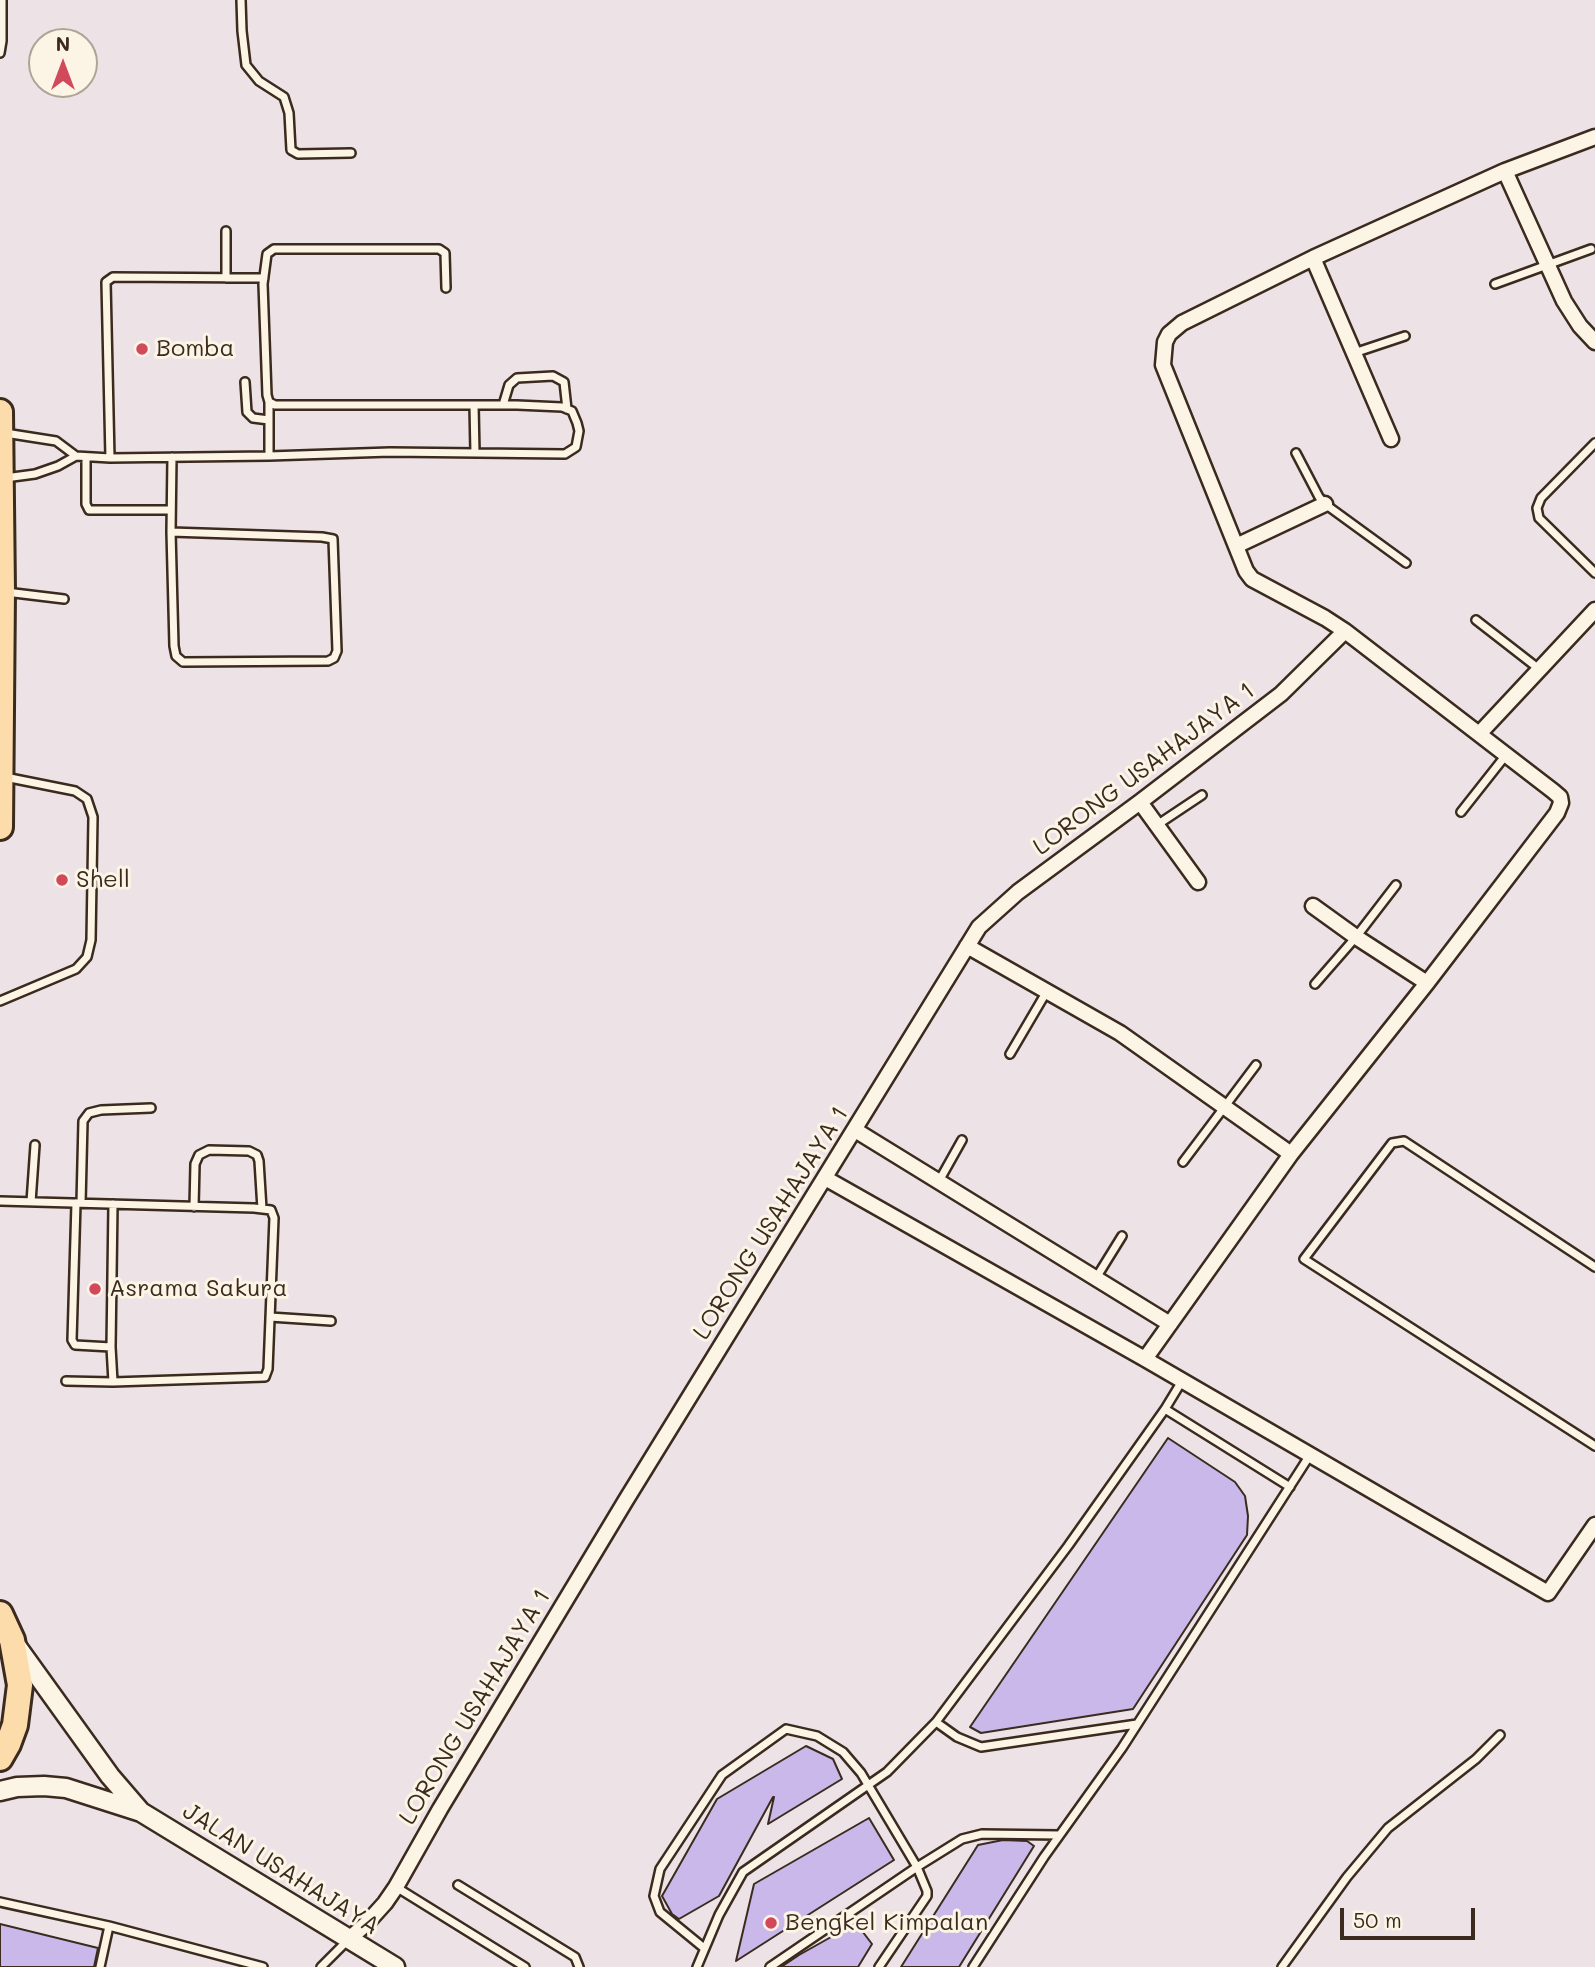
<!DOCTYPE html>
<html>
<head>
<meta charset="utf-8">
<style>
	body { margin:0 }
	#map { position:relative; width:1595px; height:1967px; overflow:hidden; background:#ede3e6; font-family:Mali,sans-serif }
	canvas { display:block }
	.north { position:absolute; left:28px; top:28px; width:70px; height:70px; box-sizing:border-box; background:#fcf5e5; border:2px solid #afa495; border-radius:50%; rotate:0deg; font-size:19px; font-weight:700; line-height:28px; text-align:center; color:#3b2a1e }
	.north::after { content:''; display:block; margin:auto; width:24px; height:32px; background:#d1495b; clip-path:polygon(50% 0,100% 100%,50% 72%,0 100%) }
	.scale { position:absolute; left:1340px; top:1908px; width:135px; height:32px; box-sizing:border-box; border:4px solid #3b2a1e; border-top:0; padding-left:9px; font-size:21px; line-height:24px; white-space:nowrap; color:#3b2a1e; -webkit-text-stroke:5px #fcf5e5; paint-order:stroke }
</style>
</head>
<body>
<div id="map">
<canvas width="1595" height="1967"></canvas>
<div class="north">N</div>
<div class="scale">50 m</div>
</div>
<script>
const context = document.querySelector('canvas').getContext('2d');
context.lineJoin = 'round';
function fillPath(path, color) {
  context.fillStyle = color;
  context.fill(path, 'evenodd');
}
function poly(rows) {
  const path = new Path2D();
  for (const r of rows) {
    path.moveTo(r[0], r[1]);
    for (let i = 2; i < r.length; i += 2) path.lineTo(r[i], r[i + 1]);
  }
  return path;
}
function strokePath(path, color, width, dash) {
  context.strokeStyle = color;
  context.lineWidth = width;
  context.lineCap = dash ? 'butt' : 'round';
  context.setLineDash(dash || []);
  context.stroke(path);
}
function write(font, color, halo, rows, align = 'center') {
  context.font = font + ' Mali,sans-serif';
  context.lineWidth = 6;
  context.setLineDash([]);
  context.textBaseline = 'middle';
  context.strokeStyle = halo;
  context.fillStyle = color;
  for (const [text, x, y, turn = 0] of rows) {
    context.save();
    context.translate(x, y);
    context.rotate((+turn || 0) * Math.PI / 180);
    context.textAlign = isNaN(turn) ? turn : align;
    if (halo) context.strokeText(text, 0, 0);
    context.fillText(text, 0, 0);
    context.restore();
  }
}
const building = poly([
	[1168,1438,1235,1482,1245,1496,1248,1516,1247,1535,1133,1709,981,1733,970,1727,1168,1438],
	[806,1746,833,1759,842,1779,768,1824,774,1797,773,1797,719,1896,679,1919,672,1914,662,1896,717,1799,806,1746],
	[869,1818,894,1860,736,1961,754,1884,869,1818],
	[1003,1840,1027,1841,1034,1846,959,1967,901,1967,978,1845,1003,1840],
	[856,1923,872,1944,858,1967,781,1967,799,1955,856,1923],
	[0,1924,98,1948,94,1967,0,1967,0,1924]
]);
const service = poly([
	[241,0,242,31,246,65,259,81,284,97,289,113,291,150,298,154,351,153],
	[0,53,2,41,2,0],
	[226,278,226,231],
	[1495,284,1591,249],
	[1354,353,1405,336],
	[245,382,247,412,253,418,269,420],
	[474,405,475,453],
	[503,405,509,385,517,378,553,376,564,382,567,409],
	[5,433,56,441,76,456],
	[1595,443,1541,498,1537,508,1539,518,1595,573],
	[1296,453,1319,497,1325,504,1406,563],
	[269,456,269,402],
	[86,457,86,504,89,510,171,510],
	[110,458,106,282,113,277,264,278],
	[5,478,35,474,58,466,76,456,110,458,269,456,390,452,565,454,576,447,579,431,577,423,572,411,562,407,517,405,275,405,269,402,267,395,263,284,267,254,274,249,439,249,445,253,446,288],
	[171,532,322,537,333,539,337,651,334,658,328,661,183,662,176,656,174,646,171,532,172,457],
	[6,592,64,599],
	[1476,620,1539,669],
	[1461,812,1506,755],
	[1157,825,1202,795],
	[1315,984,1356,937,1396,885],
	[0,1001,76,969,87,957,91,940,93,817,87,799,75,791,5,777],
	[1010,1054,1047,991],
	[1183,1162,1256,1065],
	[939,1181,962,1140],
	[0,1201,254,1208,271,1210,274,1218,268,1369,265,1377,113,1382,111,1347,75,1345,72,1340,76,1203],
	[31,1202,35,1145],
	[81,1203,83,1121,89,1113,101,1110,151,1108],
	[194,1207,195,1164,199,1155,209,1150,249,1151,257,1155,259,1161,262,1209],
	[1595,1267,1404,1141,1392,1143,1304,1259,1595,1446],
	[1096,1278,1122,1236],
	[270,1317,331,1321],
	[111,1347,113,1204],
	[66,1381,113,1382],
	[1165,1409,1290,1487],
	[936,1722,957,1737,981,1747,1137,1724],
	[458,1885,575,1957,579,1967],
	[396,1887,525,1967],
	[0,1902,109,1926,263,1967],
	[704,1948,660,1912,654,1896,660,1869,722,1775,786,1729,817,1736,843,1752,861,1773,917,1867,927,1891,927,1896,879,1967],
	[100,1967,109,1926],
	[321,1967,348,1940],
	[697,1967,719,1915,743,1872,887,1772,936,1722,1068,1546,1165,1409,1182,1381],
	[770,1967,917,1867,962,1839,982,1834,1059,1835],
	[973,1967,1044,1857,1122,1748,1310,1455],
	[1282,1967,1347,1877,1388,1828,1476,1759,1500,1735]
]);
const minor = poly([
	[1505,171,1564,301,1580,326,1595,342],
	[1313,258,1391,439],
	[1236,546,1325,504],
	[1479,734,1595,610],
	[1140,802,1198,882],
	[1313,906,1356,937,1427,983],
	[967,946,1120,1033,1291,1154],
	[855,1130,1170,1324],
	[825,1178,1145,1359,1548,1593,1595,1525],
	[1145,1359,1291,1154,1427,983,1557,813,1561,803,1560,797,1553,791,1345,631,1325,618,1252,579,1246,571,1163,365,1165,342,1169,334,1182,323,1313,258,1505,171,1595,137],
	[349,1939,366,1924,385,1903,396,1887,440,1809,626,1500,979,927,1018,892,1140,802,1281,694,1345,631]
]);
const tertiary = poly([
	[15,1644,110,1776,141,1812],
	[0,1791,17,1787,44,1786,66,1788,141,1812,395,1967]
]);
const trunk = poly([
	[0,412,2,592,0,827],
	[0,1614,12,1640,20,1685,15,1725,8,1744,0,1758]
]);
const markers = [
	[142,349,7,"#d1495b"],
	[62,880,7,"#d1495b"],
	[95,1289,7,"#d1495b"],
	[771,1923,7,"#d1495b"]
];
const poiNames = [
	["Bomba",156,349],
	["Shell",76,880],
	["Asrama Sakura",109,1289],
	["Bengkel Kimpalan",785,1923]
];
const streetNames = [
	["LORONG USAHAJAYA 1",1144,769,-37],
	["LORONG USAHAJAYA 1",771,1223,-58],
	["LORONG USAHAJAYA 1",475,1707,-59],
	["JALAN USAHAJAYA",281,1869,32]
];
fillPath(building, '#c9b8e9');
strokePath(building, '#3b2a1e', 2);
strokePath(service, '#3b2a1e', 12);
strokePath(minor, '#3b2a1e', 19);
strokePath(tertiary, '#3b2a1e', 23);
strokePath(trunk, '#3b2a1e', 30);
strokePath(service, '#fcf5e5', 7);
strokePath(minor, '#fcf5e5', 14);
strokePath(tertiary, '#fcf5e5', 18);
strokePath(trunk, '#fddcac', 24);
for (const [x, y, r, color] of markers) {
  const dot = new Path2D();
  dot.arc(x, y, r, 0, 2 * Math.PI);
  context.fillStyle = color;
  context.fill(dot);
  strokePath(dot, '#fcf5e5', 2.5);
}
write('24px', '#3b2a1e', '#fcf5e5', poiNames, 'left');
write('24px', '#3b2a1e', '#fcf5e5', streetNames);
</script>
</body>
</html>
